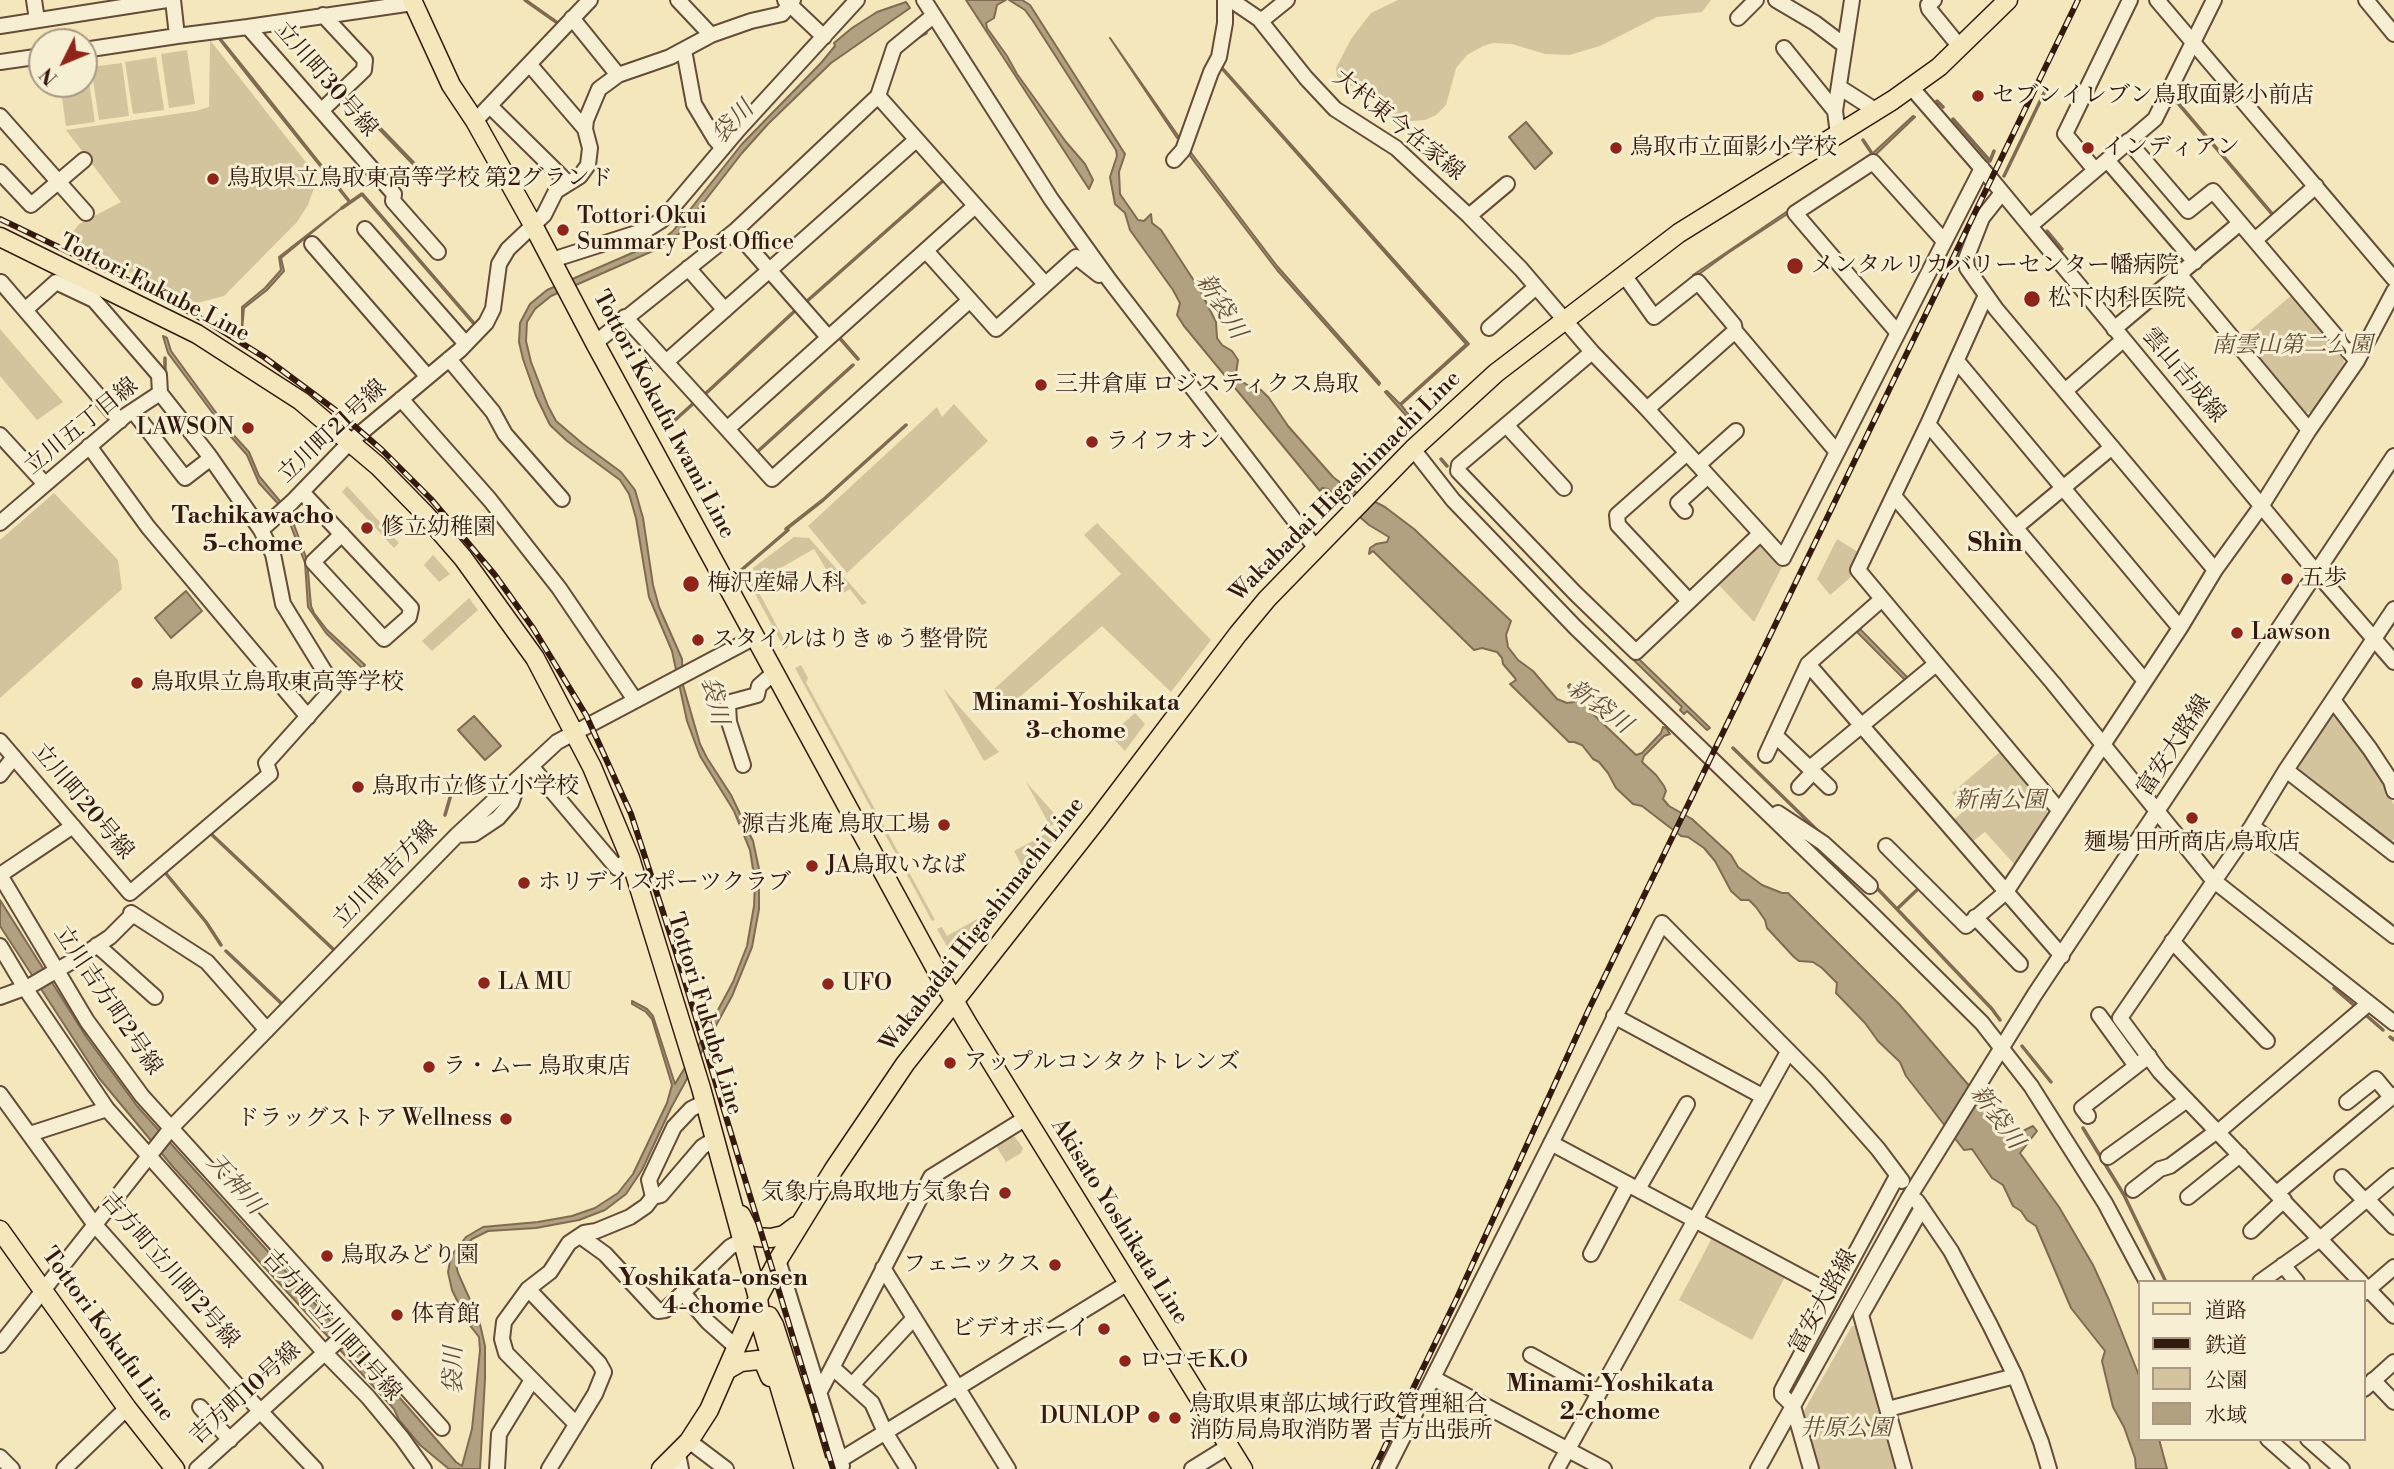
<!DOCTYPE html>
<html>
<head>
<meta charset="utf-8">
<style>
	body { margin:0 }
	#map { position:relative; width:2394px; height:1469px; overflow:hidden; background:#f3e7bb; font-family:"Libre Bodoni","Noto Serif JP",serif }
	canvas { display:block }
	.legend { position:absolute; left:2138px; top:1280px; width:228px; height:161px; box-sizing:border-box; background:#f7efd3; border:2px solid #a99984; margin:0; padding:9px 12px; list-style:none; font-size:21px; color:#34190e }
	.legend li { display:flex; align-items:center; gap:14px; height:35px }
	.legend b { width:35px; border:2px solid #a99984 }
	.north { position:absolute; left:28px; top:28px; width:70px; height:70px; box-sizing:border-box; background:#f7efd3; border:2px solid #a99984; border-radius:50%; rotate:227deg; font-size:19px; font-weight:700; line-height:28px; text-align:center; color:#34190e }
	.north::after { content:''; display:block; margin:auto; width:24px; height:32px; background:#8f2418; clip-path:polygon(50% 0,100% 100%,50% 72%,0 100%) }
</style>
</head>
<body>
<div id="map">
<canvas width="2394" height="1469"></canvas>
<ul class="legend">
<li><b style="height:9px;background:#f3e7bb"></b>道路</li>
<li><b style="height:9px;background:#34190e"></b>鉄道</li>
<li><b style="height:19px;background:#d3c49e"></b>公園</li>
<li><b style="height:19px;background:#b2a180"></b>水域</li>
</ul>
<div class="north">N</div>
</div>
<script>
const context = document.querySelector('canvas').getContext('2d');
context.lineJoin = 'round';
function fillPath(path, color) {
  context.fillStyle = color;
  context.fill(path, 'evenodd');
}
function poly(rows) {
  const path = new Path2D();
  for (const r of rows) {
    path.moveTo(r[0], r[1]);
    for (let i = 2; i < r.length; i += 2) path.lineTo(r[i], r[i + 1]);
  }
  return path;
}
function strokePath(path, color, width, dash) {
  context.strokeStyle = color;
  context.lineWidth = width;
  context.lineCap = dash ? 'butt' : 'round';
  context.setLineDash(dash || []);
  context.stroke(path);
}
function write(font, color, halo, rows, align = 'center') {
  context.font = font + ' "Libre Bodoni","Noto Serif JP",serif';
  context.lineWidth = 6;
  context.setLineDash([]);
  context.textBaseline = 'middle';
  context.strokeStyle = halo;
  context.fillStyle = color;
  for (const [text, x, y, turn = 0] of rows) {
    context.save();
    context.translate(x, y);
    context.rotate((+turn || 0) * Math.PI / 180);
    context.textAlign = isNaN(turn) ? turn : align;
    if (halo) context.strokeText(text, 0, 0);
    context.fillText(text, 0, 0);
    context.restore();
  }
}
const green = poly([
	[1398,0,1711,0,1702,12,1657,17,1600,46,1569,55,1545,54,1512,44,1493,43,1483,46,1467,55,1456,68,1446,105,1436,115,1425,120,1411,121,1387,115,1379,105,1378,91,1369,85,1347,86,1337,76,1336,68,1351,39,1371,13],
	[210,40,316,175,314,188,308,205,297,222,224,296,197,303,65,243,79,224,121,202,66,130,196,111,209,107],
	[187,50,195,104,169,108,161,54],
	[156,57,164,110,133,114,125,62],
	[122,63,129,116,99,120,91,67],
	[87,68,95,122,66,126,60,84,84,84,84,69],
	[2293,294,2343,354,2344,363,2312,412,2301,413,2240,339],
	[0,329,63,402,37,420,0,376],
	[954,404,988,441,847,573,808,526,937,407,942,417],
	[347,486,399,543,394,548,342,492],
	[54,493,118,560,122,589,0,698,0,540],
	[1097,523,1211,640,1171,692,1102,626,1008,707,993,690,1121,574,1084,535],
	[794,537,809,538,867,603,862,605,850,589,841,594,814,549,754,583,788,647,785,649,748,581,755,577,753,568],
	[1837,539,1858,552,1849,570,1851,577,1830,595,1817,579],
	[1759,540,1783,565,1754,622,1716,582],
	[433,555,450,574,439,582,424,565],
	[469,598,478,610,432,651,422,641],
	[801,665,808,678,806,682,935,920,932,921,795,668],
	[943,688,999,752,984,761],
	[2336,712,2372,761,2394,805,2394,839,2389,844,2297,772,2296,765,2329,713],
	[1135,713,1145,724,1125,751,1110,735],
	[2001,751,2047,805,2047,817,2015,865,1985,832,1969,844,1950,823,1966,809,1952,793],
	[1026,782,1061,821,1062,821,1050,826],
	[1064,824,1066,827,1025,879,1021,876,1025,872,1014,851],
	[984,915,990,921,966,950,949,950,937,929,942,927,947,936],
	[1008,1136,1015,1137,1023,1148,1021,1153,1006,1162,995,1144],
	[1712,1238,1785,1277,1752,1340,1679,1300],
	[1852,1326,1857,1326,1898,1469,1818,1469,1803,1418,1805,1409]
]);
const water = poly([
	[966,0,1006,0,997,5,994,18,986,23,987,28,1007,56,1017,74,1066,142,1085,164,1093,180,1089,189,966,0],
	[1009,0,1022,0,1030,5,1125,154,1119,172,1120,194,1138,220,1144,221,1151,214,1152,223,1161,230,1200,290,1216,322,1217,338,1222,345,1232,351,1238,360,1236,373,1238,379,1252,388,1261,390,1269,398,1288,426,1333,477,1346,487,1385,507,1414,529,1511,621,1506,635,1508,647,1518,660,1533,671,1557,699,1567,703,1574,702,1568,686,1570,684,1581,697,1591,712,1636,755,1642,753,1661,733,1663,727,1666,728,1670,734,1664,736,1644,756,1642,762,1656,775,1664,786,1666,791,1663,799,1669,806,1692,819,1731,855,1738,867,1762,885,1782,893,1788,893,1899,1004,1983,1102,2008,1137,2017,1130,2019,1133,2033,1126,2037,1131,2020,1153,2059,1207,2093,1265,2109,1300,2140,1378,2140,1439,2159,1439,2167,1469,2136,1469,2135,1458,2124,1427,2113,1407,2102,1361,2105,1351,2071,1308,2036,1226,2027,1220,2021,1211,2013,1206,2003,1185,1992,1178,1972,1149,1964,1150,1906,1076,1900,1062,1878,1041,1865,1023,1836,993,1837,983,1822,968,1813,962,1799,961,1794,957,1767,928,1765,920,1756,907,1749,900,1741,900,1731,891,1715,861,1704,848,1688,837,1681,836,1642,806,1633,804,1616,788,1608,773,1599,762,1593,759,1582,745,1574,742,1569,742,1510,684,1516,680,1515,678,1503,664,1502,658,1497,652,1482,648,1474,650,1373,551,1369,554,1370,548,1376,544,1387,542,1389,537,1369,525,1328,489,1322,488,1320,491,1184,326,1177,315,1180,303,1173,290,1130,230,1125,213,1115,204,1110,177,1117,156,1116,150,1033,21,1025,10,1009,0],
	[906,2,910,8,831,63,768,124,742,153,680,233,655,250,551,296,535,309,527,322,526,341,531,362,548,406,556,421,583,444,621,472,635,490,643,518,653,585,659,607,682,659,683,685,700,744,707,758,731,795,753,841,759,869,759,909,752,947,732,996,671,1108,642,1170,626,1194,605,1210,579,1220,536,1228,488,1231,472,1239,459,1253,456,1265,458,1273,479,1320,485,1346,485,1379,480,1469,449,1469,420,1445,399,1420,394,1409,173,1167,99,1078,0,926,0,900,87,1038,137,1106,407,1406,456,1462,462,1466,472,1429,480,1350,479,1337,468,1323,452,1290,448,1272,451,1256,466,1237,483,1227,538,1222,572,1216,595,1208,618,1193,633,1174,667,1103,672,1085,652,1019,646,1012,632,1004,632,1001,647,1009,653,1016,675,1084,704,1036,733,982,747,946,754,906,755,882,750,850,734,811,700,756,687,721,672,651,649,597,636,518,629,494,620,480,567,441,550,425,536,396,523,359,519,342,520,323,530,304,547,290,662,240,673,231,742,144,821,63,835,46,834,43,852,28,877,12,906,2],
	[220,38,253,79,350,201,349,202,252,81,219,39,220,38],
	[1110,38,1179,137,1177,138,1110,38],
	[1221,66,1469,344,1401,405,1411,417,1409,419,1385,392,1387,391,1400,404,1466,344,1220,67,1221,66],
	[347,93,429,178,427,179,346,95,347,93],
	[1913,116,1915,117,1871,159,1728,253,1695,277,1693,275,1872,154,1913,116],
	[1526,122,1552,153,1535,169,1509,137,1526,122],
	[1189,150,1277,266,1380,383,1379,385,1277,270,1187,152,1189,150],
	[343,207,281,258,284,271,267,290,244,308,242,331,242,307,265,288,281,270,279,257,343,207],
	[163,336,167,338,171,351,228,429,249,452,259,476,284,506,282,508,259,483,247,455,226,431,168,353,163,336],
	[289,511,307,560,311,606,314,613,327,630,365,665,362,668,326,633,308,607,305,563,286,513,289,511],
	[186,591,202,611,171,638,155,618,186,591],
	[1578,600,1710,728,1707,730,1687,711,1684,714,1680,710,1682,707,1577,605,1578,600],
	[1860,629,1908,678,1906,681,1857,632,1860,629],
	[474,716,501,746,485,760,458,730,474,716]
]);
const stream = poly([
	[525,0,559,24],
	[915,39,926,33],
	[2172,96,2273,215],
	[1937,101,1943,107],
	[1953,119,1990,161,1994,151],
	[1863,140,1871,152],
	[2004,176,2047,87],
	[342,208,362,194,477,327],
	[2047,231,2062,249],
	[806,302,945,179],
	[837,335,858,359],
	[165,373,165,358],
	[703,396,798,308],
	[675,420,695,402],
	[756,453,853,365],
	[1441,459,1447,466],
	[739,572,788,530,786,529,823,500,906,425],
	[1733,748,1821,834],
	[445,815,452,791,457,785,500,780],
	[209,832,333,949],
	[163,870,206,922,221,945],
	[1875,886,1992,1009,2000,1020],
	[1897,909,1920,887],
	[226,951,281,1003],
	[2334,988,2356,1007],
	[2367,1016,2383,1030],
	[2390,1037,2394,1040],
	[2022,1046,2051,1082],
	[2083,1128,2124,1195,2166,1282]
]);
const minor = poly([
	[34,0,37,20],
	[173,0,177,36,248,27],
	[678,0,711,35],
	[785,0,824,37],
	[924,0,1051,199,1110,281,1315,547],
	[1231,0,1259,19,1306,78,1335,109,1396,148,1469,216,1521,269,1592,352,1647,409,1783,558,1982,168],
	[1776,0,1815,23,1844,45],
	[1934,0,1928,5,1929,9,1960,47],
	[2157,0,2394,279],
	[2366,0,2394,34],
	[413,3,248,27,394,194,393,201,438,252],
	[572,18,618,75],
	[1738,18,1756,0],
	[1261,21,1287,0],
	[0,26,167,0],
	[1784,48,1835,111],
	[84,50,177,36],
	[684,50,694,104,715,139,723,148],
	[0,62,42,56],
	[530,65,585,129],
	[1839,87,1875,110],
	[1911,87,1991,179,2316,572,2394,662],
	[878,96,1045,284],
	[490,106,568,183],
	[322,110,364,70,365,60,323,15],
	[0,116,86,213],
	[475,121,590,0],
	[1838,134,1835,111,1852,0],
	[2128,141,2188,211,2213,191,2357,361],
	[1174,160,1183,150,1211,72,1219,57,1225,23,1225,0],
	[2107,160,2195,262],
	[2095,170,2065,134,2130,0],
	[0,172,31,205,84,160],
	[2001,194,1982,218,1966,259,1967,268,1996,309,2215,570],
	[1469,216,1507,184],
	[2030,226,2155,119,2214,0],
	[365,229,466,344],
	[735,231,828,337],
	[2255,240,2316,186],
	[312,244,427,376],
	[927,252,996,329,1076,257,1099,275],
	[552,260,646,230,662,220,738,130,857,0],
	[688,268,725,310],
	[1624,275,1654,317,1698,282,1734,325,1735,331],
	[2180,275,2309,430],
	[1,282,25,310],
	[1986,295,1928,424,1858,570,2059,810],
	[625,317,727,429,975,206],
	[1489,328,1536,287],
	[2114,329,2240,223],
	[1897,332,1795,213,1873,162,1944,241],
	[595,343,735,231,878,96,894,48,933,16],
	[1592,352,1459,465,1458,471,1575,593,1636,652,1760,534],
	[449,359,493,412,505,434,562,499],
	[1957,361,2180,628],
	[666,362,916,140],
	[2065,391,2123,340],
	[401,399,490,500,559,588,635,700],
	[1647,409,1735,331,1836,451],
	[133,411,185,478,211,458],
	[120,421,25,310,56,282,94,300,159,375,160,393,208,454,261,530],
	[1928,424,2145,681],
	[1506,425,1564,488],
	[727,429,772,479,970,300],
	[0,435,45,484],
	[89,446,148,527,308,717],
	[1413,449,1453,500,1575,627,1873,915,1982,1023,2031,1086,2105,1203,2147,1282],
	[1687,453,1617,515,1618,525,1689,601],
	[1698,465,1736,431],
	[302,492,411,608,409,617,384,639,313,562,342,534],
	[1894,496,2053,683,2213,880,2394,1023],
	[1685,511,1678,503,1708,476],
	[0,523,125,416,160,393],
	[2015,528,2112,447],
	[1808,664,2062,956],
	[2333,700,2370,749,2391,781,2394,791],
	[1775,735,1829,787],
	[0,741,130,893],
	[1766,755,1808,664,1881,600],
	[743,765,729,722,728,705,731,702,757,695,759,686,775,672],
	[531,766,617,868,630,858],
	[1810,768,1936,664],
	[2286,770,2394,854],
	[0,775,14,757],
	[1799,787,1813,772],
	[1778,813,1823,843,1870,886],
	[2252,826,2394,936],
	[457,835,474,834,498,818,511,803,514,795,514,782],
	[1886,846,1966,926,2006,892,2180,628,2215,570,2262,505,2309,430,2357,361,2394,291],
	[0,875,87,1021,142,1096,352,1328,197,1469],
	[0,875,73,826],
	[130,893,270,774,266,763,334,687,283,604,273,554,261,530,292,502,350,442,460,350,486,323,493,309,499,264,508,249,544,215,556,191,580,176,588,165,590,148,585,129,586,120,599,89,618,75,670,57,711,35,751,21,782,14,793,0],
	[131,913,207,962,267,1030],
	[1975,917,2020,964],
	[2172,941,2267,1041],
	[97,945,155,997],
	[0,946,25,988,107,1109,325,1353,368,1397,402,1438,424,1469],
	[0,997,30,986,83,955,110,937,131,916,131,913],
	[2099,1015,2136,1066],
	[1614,1016,1762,1096],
	[0,1094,95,1225,261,1412,315,1469],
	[2347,1102,2376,1079,2391,1097],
	[2088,1116,2082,1108,2149,1056],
	[2218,1132,2368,1004],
	[30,1134,107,1109],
	[1551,1143,1833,1294],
	[2108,1157,2187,1100],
	[2342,1177,2365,1201],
	[1638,1189,1687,1104],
	[2133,1190,2160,1169,2170,1166,2217,1131],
	[2277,1193,2394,1095],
	[653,1197,649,1180,674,1127,691,1109,705,1102],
	[2188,1197,2240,1155],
	[2367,1199,2394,1227],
	[1917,1201,1951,1251,1990,1325,2015,1376,2041,1442,2049,1469],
	[2251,1231,2284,1200],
	[580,1236,605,1254,658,1311,665,1310,730,1247,743,1240],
	[1591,1254,1628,1184],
	[778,1260,842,1466],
	[2283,1265,2297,1282],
	[883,1268,1008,1469],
	[2260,1282,2320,1239,2394,1176],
	[2361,1282,2160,1072,2120,1018,2252,826,2286,770,2394,609],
	[2364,1285,2394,1316],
	[528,1289,599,1363,604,1372,595,1394,549,1469],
	[683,1293,708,1322,736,1347],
	[2364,1293,2394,1267],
	[352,1328,442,1428],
	[0,1345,172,1127,457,835,557,742,755,637],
	[1531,1355,1599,1393],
	[833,1368,872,1403,885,1432,908,1469],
	[1433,1378,1604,1469],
	[2373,1380,2394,1402],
	[852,1385,914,1318],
	[2364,1389,2394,1362],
	[819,1393,931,1177,1026,1118],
	[200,1407,230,1440],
	[1888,1409,2015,1376],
	[576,1424,506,1353,502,1339,504,1322,528,1289,550,1272,569,1243,584,1233,596,1231,630,1217,646,1206,653,1197,661,1195,702,1147,715,1139],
	[2268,1439,2302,1469],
	[2308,1439,2342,1469],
	[689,1441,726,1469],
	[678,1454,681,1469],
	[0,1457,12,1469],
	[64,1469,127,1408],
	[497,1469,499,1434,532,1380],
	[819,1469,840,1460,1128,1283],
	[1192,1469,1229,1446],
	[1387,1469,1662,923,1817,1080,1878,1149,1902,1181],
	[1557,1469,1788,1052],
	[1758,1469,1908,1199,2035,994,2394,456],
	[1811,1469,1793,1406,1782,1395,1782,1390,1897,1176],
	[1904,1469,1861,1315,1922,1208]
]);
const major = poly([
	[412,0,451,85,475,121,533,225,595,343,938,973,969,1026,1243,1469],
	[0,237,197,334,301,401,378,466,424,513,463,558,535,658,592,767,630,858,701,1088,758,1298,762,1328,804,1469],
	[741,1215,748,1229,756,1237,771,1238,784,1235,796,1226],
	[0,1230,127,1408,175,1469],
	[769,1316,774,1325,803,1415,819,1469],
	[727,1370,741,1362,758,1360,764,1363,770,1377],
	[661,1469,689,1441,709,1410,758,1298,778,1260,834,1169,905,1064,1097,820,1238,634,1267,599,1413,449,1496,373,1679,233,1893,100,1939,67,2008,0]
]);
const rail = poly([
	[0,219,165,298,214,326,264,357,342,415,382,450,431,499,495,575,533,628,586,715,631,814,675,949,833,1469],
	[1374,1469,1457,1298,1589,1009,2078,0]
]);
const markers = [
	[1978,96,7,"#8f2418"],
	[1616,148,7,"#8f2418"],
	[2088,148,7,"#8f2418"],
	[213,179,7,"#8f2418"],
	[563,230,7,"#8f2418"],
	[1795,266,9,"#8f2418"],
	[2032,299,9,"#8f2418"],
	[1041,385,7,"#8f2418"],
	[248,428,7,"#8f2418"],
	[1092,442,7,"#8f2418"],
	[367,528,7,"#8f2418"],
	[2287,579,7,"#8f2418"],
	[691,584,9,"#8f2418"],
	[2237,633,7,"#8f2418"],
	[698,640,7,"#8f2418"],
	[137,683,7,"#8f2418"],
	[358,787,7,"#8f2418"],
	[2192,818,7,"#8f2418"],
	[944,825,7,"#8f2418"],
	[812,866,7,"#8f2418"],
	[524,883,7,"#8f2418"],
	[484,983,7,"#8f2418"],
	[828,984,7,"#8f2418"],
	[950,1063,7,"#8f2418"],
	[429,1067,7,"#8f2418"],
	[506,1119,7,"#8f2418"],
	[1005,1193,7,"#8f2418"],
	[327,1256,7,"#8f2418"],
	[1055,1265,7,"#8f2418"],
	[397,1315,7,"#8f2418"],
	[1104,1329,7,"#8f2418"],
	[1125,1361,7,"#8f2418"],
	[1154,1417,7,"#8f2418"],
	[1175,1418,7,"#8f2418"]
];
const streetNames = [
	["立川町30号線",325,80,49],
	["大杙東今在家線",1398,126,39],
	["Tottori Fukube Line",154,289,27],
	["雲山吉成線",2183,376,50],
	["Tottori Kokufu Iwami Line",663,415,62],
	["立川五丁目線",82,427,-39],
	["立川町21号線",333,432,-43],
	["Wakabadai Higashimachi Line",1346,487,-45],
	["富安大路線",2175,746,-57],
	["立川町20号線",82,802,50],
	["立川南吉方線",386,875,-46],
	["Wakabadai Higashimachi Line",983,925,-52],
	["立川吉方町2号線",107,1001,56],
	["Tottori Fukube Line",704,1014,73],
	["Akisato Yoshikata Line",1119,1222,58],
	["吉方町立川町2号線",169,1271,49],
	["富安大路線",1824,1302,-61],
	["吉方町立川町1号線",331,1326,48],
	["Tottori Kokufu Line",107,1335,54],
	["吉方町10号線",246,1394,-42]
];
const poiNames = [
	["セブンイレブン鳥取面影小前店",1992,96],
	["鳥取市立面影小学校",1630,148],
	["インディアン",2102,148],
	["鳥取県立鳥取東高等学校 第2グランド",227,179],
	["Tottori Okui",577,217],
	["Summary Post Office",577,243],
	["メンタルリカバリーセンター幡病院",1811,266],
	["松下内科医院",2048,299],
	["三井倉庫 ロジスティクス鳥取",1055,385],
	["LAWSON",234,428,"right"],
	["ライフオン",1106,442],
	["修立幼稚園",381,528],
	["五歩",2301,579],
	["梅沢産婦人科",707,584],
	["Lawson",2251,633],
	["スタイルはりきゅう整骨院",712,640],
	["鳥取県立鳥取東高等学校",151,683],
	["鳥取市立修立小学校",372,787],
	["源吉兆庵 鳥取工場",930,825,"right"],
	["麺場 田所商店 鳥取店",2192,843,"center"],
	["JA鳥取いなば",826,866],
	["ホリデイスポーツクラブ",538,883],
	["LA MU",498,983],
	["UFO",842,984],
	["アップルコンタクトレンズ",964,1063],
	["ラ・ムー 鳥取東店",443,1067],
	["ドラッグストア Wellness",492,1119,"right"],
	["気象庁鳥取地方気象台",991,1193,"right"],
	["鳥取みどり園",341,1256],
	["フェニックス",1041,1265,"right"],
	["体育館",411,1315],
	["ビデオボーイ",1090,1329,"right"],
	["ロコモK.O",1139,1361],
	["鳥取県東部広域行政管理組合",1189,1405],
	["消防局鳥取消防署 吉方出張所",1189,1431],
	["DUNLOP",1140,1417,"right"]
];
const parkNames = [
	["南雲山第二公園",2292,346],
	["新南公園",2000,801],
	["井原公園",1846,1429]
];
const waterNames = [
	["袋川",734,123,-47],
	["新袋川",1220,307,58],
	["袋川",713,701,76],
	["新袋川",1599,708,36],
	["新袋川",1996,1118,54],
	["天神川",234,1185,48],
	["袋川",455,1370,-90]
];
const neighbourhoodNames = [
	["Tachikawacho",253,517],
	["5-chome",253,545],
	["Minami-Yoshikata",1076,704],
	["3-chome",1076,732],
	["Yoshikata-onsen",713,1279],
	["4-chome",713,1307],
	["Minami-Yoshikata",1610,1385],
	["2-chome",1610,1413]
];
const quarterNames = [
	["Shin",1995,545]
];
fillPath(green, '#d3c49e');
fillPath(water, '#b2a180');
strokePath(water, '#806b52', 2);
strokePath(stream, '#806b52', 3.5);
strokePath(minor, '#644c39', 18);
strokePath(major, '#34190e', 21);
strokePath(minor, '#f7efd3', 14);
strokePath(major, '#f3e7bb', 18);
strokePath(rail, '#34190e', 6);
strokePath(rail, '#f7efd3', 3.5, [10]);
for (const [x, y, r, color] of markers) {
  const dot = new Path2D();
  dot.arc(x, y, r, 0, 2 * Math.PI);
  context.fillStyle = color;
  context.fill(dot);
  strokePath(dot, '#f7efd3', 2.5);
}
write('23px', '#34190e', '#f7efd3', streetNames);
write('23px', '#34190e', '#f7efd3', poiNames, 'left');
write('italic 23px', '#644c39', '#f7efd3', parkNames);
write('italic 24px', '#664f3c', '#f7efd3', waterNames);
write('bold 24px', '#34190e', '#f7efd3', neighbourhoodNames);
write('bold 26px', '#34190e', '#f7efd3', quarterNames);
</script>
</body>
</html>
